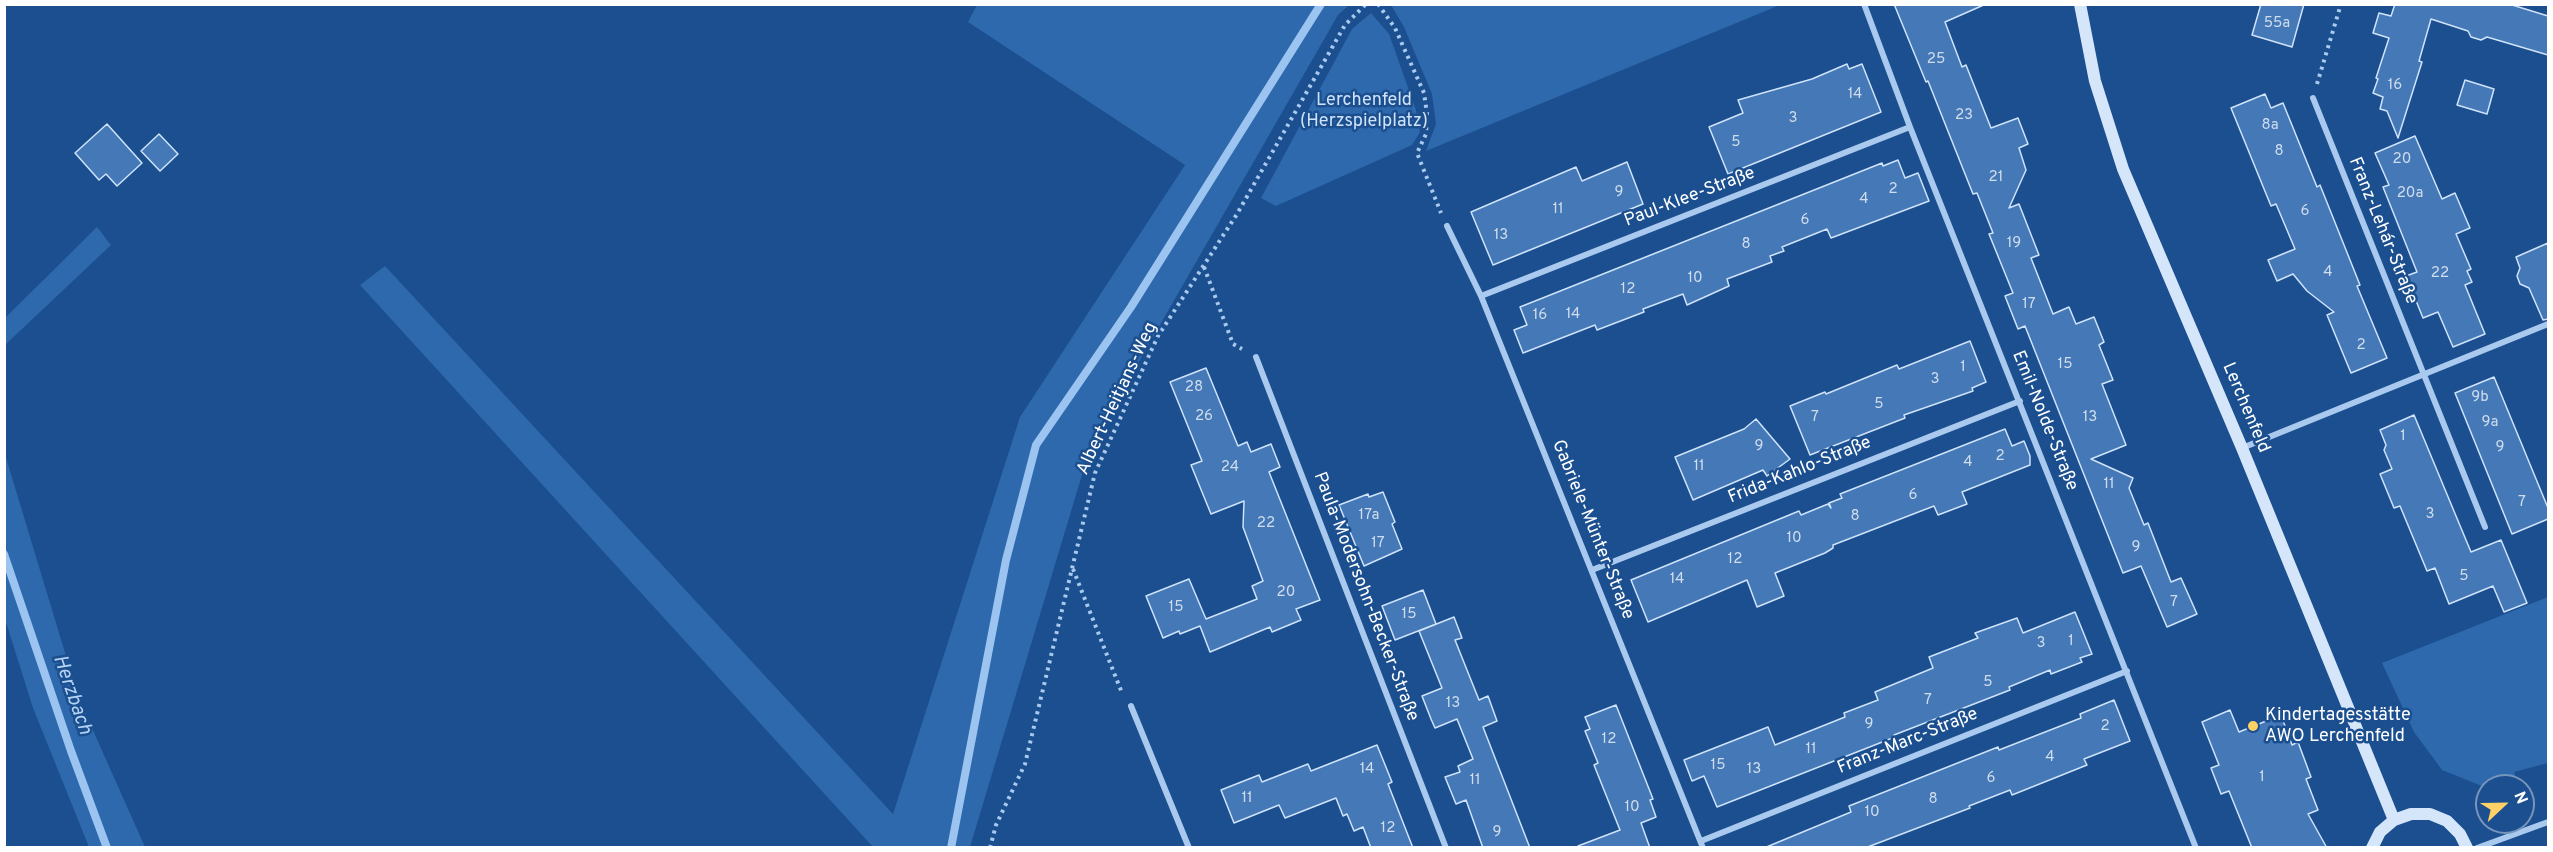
<!DOCTYPE html>
<html>
<head>
<meta charset="utf-8">
<style>
	body { margin:0 }
	#map { position:relative; width:2553px; height:852px; overflow:hidden; background:#1b4f8f; font-family:Overpass,sans-serif }
	canvas { display:block }
	.frame { position:absolute; inset:0; border:6px solid #fff; pointer-events:none }
	.north { position:absolute; left:2475px; top:774px; width:60px; height:60px; box-sizing:border-box; background:#1b4f8f; border:2px solid #7695bc; border-radius:50%; rotate:68deg; font-size:16px; font-weight:700; line-height:24px; text-align:center; color:#fff }
	.north::after { content:''; display:block; margin:auto; width:21px; height:27px; background:#ffd166; clip-path:polygon(50% 0,100% 100%,50% 72%,0 100%) }
</style>
</head>
<body>
<div id="map">
<canvas width="2553" height="852"></canvas>
<div class="frame"></div>
<div class="north">N</div>
</div>
<script>
const context = document.querySelector('canvas').getContext('2d');
context.lineJoin = 'round';
function fillPath(path, color) {
  context.fillStyle = color;
  context.fill(path, 'evenodd');
}
function poly(rows) {
  const path = new Path2D();
  for (const r of rows) {
    path.moveTo(r[0], r[1]);
    for (let i = 2; i < r.length; i += 2) path.lineTo(r[i], r[i + 1]);
  }
  return path;
}
function strokePath(path, color, width, dash) {
  context.strokeStyle = color;
  context.lineWidth = width;
  context.lineCap = dash ? 'butt' : 'round';
  context.setLineDash(dash || []);
  context.stroke(path);
}
function write(font, color, halo, rows, align = 'center') {
  context.font = font + ' Overpass,sans-serif';
  context.lineWidth = 5;
  context.setLineDash([]);
  context.textBaseline = 'middle';
  context.strokeStyle = halo;
  context.fillStyle = color;
  for (const [text, x, y, turn = 0] of rows) {
    context.save();
    context.translate(x, y);
    context.rotate((+turn || 0) * Math.PI / 180);
    context.textAlign = isNaN(turn) ? turn : align;
    if (halo) context.strokeText(text, 0, 0);
    context.fillText(text, 0, 0);
    context.restore();
  }
}
const green = poly([
	[977,5,1349,5,1338,15,1091,445,970,847,873,847,360,285,385,266,893,814,1020,417,1185,165,968,22],
	[1391,5,1780,5,1426,151,1436,124,1432,94,1404,27],
	[1371,13,1389,34,1416,110,1420,132,1412,145,1276,206,1261,198,1352,29],
	[97,227,111,245,5,345,5,318],
	[4,451,79,699,145,847,89,847,33,708,5,619],
	[2548,597,2548,763,2514,772,2519,786,2487,786,2487,788,2442,770,2414,732,2382,663]
]);
const stream = poly([
	[4,554,71,751,107,848],
	[951,848,1006,560,1036,445,1131,307,1321,4]
]);
const building = poly([
	[1894,4,1986,4,1945,22,1962,67,1966,65,1991,128,2018,118,2028,144,2019,148,2026,170,2009,208,2019,204,2039,255,2031,258,2053,314,2069,307,2076,324,2094,317,2104,342,2099,345,2113,380,2102,384,2126,445,2091,459,2133,478,2129,488,2144,525,2148,523,2171,582,2181,578,2197,614,2167,627,2141,566,2123,573,2025,326,2018,329,2005,296,2013,293,1989,234,1993,233,1977,193,1973,194,1928,81,1926,82,1894,4],
	[2261,4,2304,4,2292,47,2252,35,2261,4],
	[2395,4,2509,4,2548,16,2548,55,2487,37,2481,40,2471,37,2468,31,2431,19,2419,61,2422,62,2398,138,2387,111,2380,109,2383,97,2373,93,2378,79,2376,78,2389,38,2373,33,2379,13,2391,16,2395,4],
	[1847,64,1849,69,1862,64,1881,112,1728,174,1709,127,1743,113,1738,100,1812,79,1847,64],
	[2465,80,2494,89,2487,114,2457,105,2465,80],
	[2265,94,2271,108,2283,103,2317,187,2320,185,2360,285,2357,286,2387,358,2351,373,2327,315,2334,312,2307,291,2293,274,2277,281,2268,260,2295,249,2276,204,2271,206,2231,108,2265,94],
	[107,124,142,163,117,186,106,174,99,180,75,153,107,124],
	[159,134,178,154,160,171,141,151,159,134],
	[2415,136,2442,199,2455,193,2470,228,2456,234,2471,269,2467,271,2472,282,2465,285,2485,334,2453,347,2438,312,2423,318,2406,276,2417,272,2383,187,2389,185,2375,153,2415,136],
	[1898,160,1905,178,1918,173,1929,201,1831,238,1827,229,1782,247,1784,251,1770,256,1772,262,1727,279,1729,286,1687,305,1683,294,1643,309,1644,312,1597,330,1595,325,1523,353,1514,330,1527,325,1520,307,1882,163,1883,166,1898,160],
	[1627,162,1643,204,1493,265,1471,212,1576,167,1582,181,1627,162],
	[2548,243,2548,319,2543,320,2529,288,2520,284,2517,276,2520,268,2516,257,2548,243],
	[1970,341,1986,382,1972,388,1973,391,1904,415,1905,418,1810,455,1790,406,1825,392,1826,394,1897,365,1899,369,1970,341],
	[1206,368,1238,446,1247,442,1251,452,1271,444,1280,467,1269,472,1320,600,1296,609,1301,620,1272,632,1270,627,1210,652,1200,626,1180,634,1179,631,1163,638,1146,596,1189,579,1206,619,1257,599,1252,586,1263,581,1243,527,1244,501,1211,514,1191,465,1202,461,1170,382,1206,368],
	[2494,377,2548,508,2548,519,2512,534,2455,393,2494,377],
	[2414,415,2471,552,2501,540,2527,603,2504,612,2493,586,2449,604,2435,568,2427,571,2400,506,2394,508,2380,474,2392,469,2384,450,2386,445,2380,430,2414,415],
	[1756,419,1790,459,1767,476,1763,470,1693,500,1675,457,1744,429,1756,419],
	[2005,429,2012,446,2024,441,2030,456,2030,465,1962,492,1967,504,1938,515,1934,506,1833,545,1833,548,1825,553,1775,573,1784,596,1757,607,1747,580,1648,622,1631,580,1799,511,1801,515,1828,504,1831,508,1829,503,1842,498,1840,494,2005,429],
	[1383,492,1395,522,1392,524,1402,549,1364,566,1339,505,1368,494,1369,497,1383,492],
	[1423,590,1436,624,1395,640,1382,606,1423,590],
	[2075,612,2092,654,2080,658,2082,662,2051,674,2050,670,2009,687,2010,690,1894,735,1895,737,1717,807,1704,776,1692,781,1684,760,1768,727,1775,745,1845,717,1844,713,1878,700,1875,692,1933,668,1929,657,1978,638,1975,633,2017,618,2023,633,2075,612],
	[1454,617,1462,638,1455,640,1479,700,1488,696,1497,721,1483,727,1530,848,1483,848,1466,800,1456,804,1445,777,1460,772,1458,766,1473,759,1457,719,1435,728,1431,719,1422,696,1442,688,1419,631,1454,617],
	[2114,700,2130,741,2084,759,2087,765,2012,795,2010,790,1969,806,1970,808,1865,848,1764,848,1851,812,1849,806,1998,747,1999,750,2081,718,2080,714,2114,700],
	[1616,705,1653,799,1650,800,1656,817,1641,823,1650,848,1578,848,1578,846,1620,830,1594,765,1598,763,1585,731,1590,729,1585,717,1616,705],
	[2230,710,2239,732,2281,715,2292,745,2298,742,2311,777,2306,779,2318,810,2308,814,2327,848,2252,848,2229,791,2221,794,2211,768,2219,765,2202,722,2230,710],
	[1377,745,1392,782,1388,784,1413,848,1371,848,1363,827,1354,831,1347,814,1343,816,1336,798,1285,818,1279,805,1234,823,1221,790,1259,775,1262,782,1308,764,1311,771,1377,745]
]);
const path = poly([
	[1378,4,1395,28,1424,93,1427,114,1426,134,1417,153,1441,213],
	[2317,84,2341,4],
	[1204,267,1233,344,1242,349],
	[1073,569,1122,693],
	[990,848,996,825,1025,764,1095,473,1158,336,1237,214,1345,25,1366,4]
]);
const street = poly([
	[1864,4,1910,127,2196,848],
	[2313,98,2485,527],
	[1447,226,1481,296,1703,848],
	[1481,296,1910,127],
	[1256,357,1446,848],
	[2242,448,2548,324],
	[1592,570,2020,401],
	[1131,706,1189,848],
	[1701,841,2127,671],
	[2477,848,2548,822]
]);
const secondary = poly([
	[2080,4,2095,81,2123,169,2242,448,2394,820],
	[2372,848,2380,832,2394,820,2411,814,2430,814,2447,821,2460,834,2467,848]
]);
const markers = [
	[2253,726,6,"#ffd166"]
];
const numberNames = [
	["55a",2277,24],
	["25",1936,60],
	["16",2395,86],
	["14",1855,95],
	["23",1964,116],
	["3",1793,119],
	["8a",2270,126],
	["5",1736,143],
	["8",2279,152],
	["20",2402,160],
	["21",1996,178],
	["2",1893,190],
	["9",1619,193],
	["20a",2410,194],
	["4",1864,200],
	["11",1558,210],
	["6",2305,212],
	["6",1805,221],
	["13",1501,236],
	["19",2014,244],
	["8",1746,245],
	["4",2328,273],
	["22",2440,274],
	["10",1695,279],
	["12",1628,290],
	["17",2029,305],
	["14",1573,315],
	["16",1540,316],
	["2",2361,346],
	["15",2065,365],
	["1",1963,368],
	["3",1935,380],
	["28",1194,388],
	["9b",2480,398],
	["5",1879,405],
	["26",1204,417],
	["7",1815,418],
	["13",2090,418],
	["9a",2490,423],
	["1",2403,437],
	["9",1759,447],
	["9",2500,448],
	["2",2000,457],
	["4",1968,463],
	["11",1699,467],
	["24",1230,468],
	["11",2109,485],
	["6",1913,496],
	["7",2522,503],
	["3",2430,515],
	["17a",1369,516],
	["8",1855,517],
	["22",1266,524],
	["10",1794,539],
	["17",1378,544],
	["9",2136,548],
	["12",1735,560],
	["5",2464,577],
	["14",1677,580],
	["20",1286,593],
	["7",2174,603],
	["15",1176,608],
	["15",1409,615],
	["1",2071,642],
	["3",2041,644],
	["5",1988,683],
	["7",1928,701],
	["13",1453,704],
	["9",1869,725],
	["2",2105,727],
	["12",1609,740],
	["11",1811,750],
	["4",2050,758],
	["15",1718,766],
	["14",1367,770],
	["13",1754,770],
	["1",2262,778],
	["6",1991,779],
	["11",1475,781],
	["11",1247,799],
	["8",1933,800],
	["10",1632,808],
	["10",1872,813],
	["12",1388,829],
	["9",1497,833]
];
const parkNames = [
	["Lerchenfeld",1364,101],
	["(Herzspielplatz)",1364,122]
];
const streetNames = [
	["Paul-Klee-Straße",1690,198,-21],
	["Franz-Lehár-Straße",2382,231,68],
	["Albert-Heitjans-Weg",1118,399,-65],
	["Lerchenfeld",2245,408,67],
	["Emil-Nolde-Straße",2044,421,68],
	["Frida-Kahlo-Straße",1800,471,-22],
	["Gabriele-Münter-Straße",1592,530,68],
	["Paula-Modersohn-Becker-Straße",1365,597,69],
	["Franz-Marc-Straße",1908,742,-22]
];
const poiNames = [
	["Kindertagesstätte",2265,716],
	["AWO Lerchenfeld",2265,737]
];
const waterNames = [
	["Herzbach",71,695,71]
];
fillPath(green, '#2e69ad');
strokePath(stream, '#9cc4f0', 8);
fillPath(building, '#4478b7');
strokePath(building, '#cfe3fa', 1.5);
strokePath(path, '#a9c9ee', 4, [3, 4.5]);
strokePath(street, '#a9c9ee', 6);
strokePath(secondary, '#d6e6fa', 12);
for (const [x, y, r, color] of markers) {
  const dot = new Path2D();
  dot.arc(x, y, r, 0, 2 * Math.PI);
  context.fillStyle = color;
  context.fill(dot);
  strokePath(dot, '#1b4f8f', 2);
}
write('15px', '#d0dded', null, numberNames);
write('18px', '#cfe3fa', '#1b4f8f', parkNames);
write('18px', '#fff', '#1b4f8f', streetNames);
write('18px', '#fff', '#1b4f8f', poiNames, 'left');
write('italic 20px', '#b5d3f5', '#1b4f8f', waterNames);
</script>
</body>
</html>
